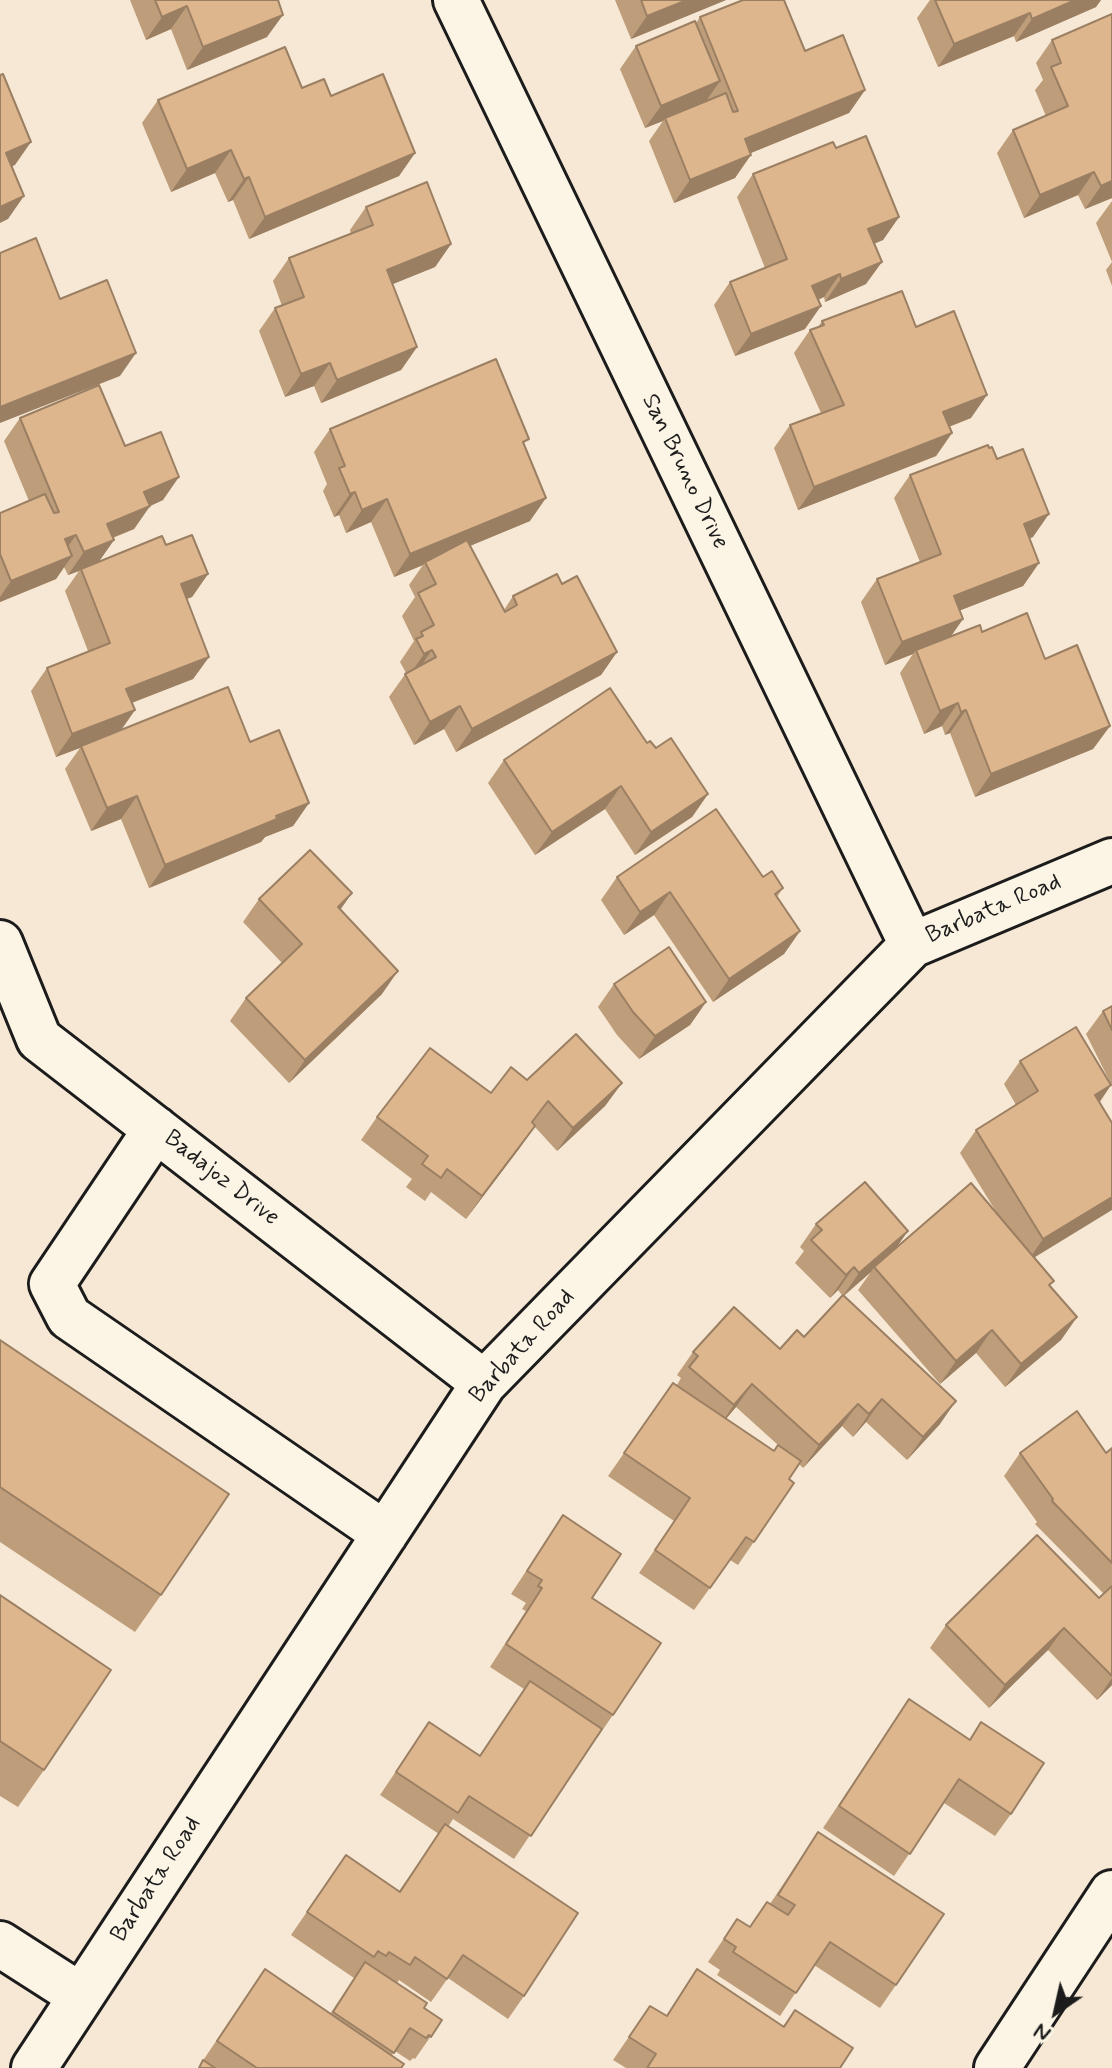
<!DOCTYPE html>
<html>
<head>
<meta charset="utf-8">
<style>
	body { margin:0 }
	#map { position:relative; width:1112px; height:2068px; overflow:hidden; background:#f6e8d4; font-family:Mynerve,sans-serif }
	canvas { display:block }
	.north { position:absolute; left:1016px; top:1972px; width:80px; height:80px; -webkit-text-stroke:6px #fcf5e5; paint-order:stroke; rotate:214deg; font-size:22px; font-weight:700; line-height:32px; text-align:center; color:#1c1c1c }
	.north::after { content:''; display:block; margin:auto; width:28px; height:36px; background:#1c1c1c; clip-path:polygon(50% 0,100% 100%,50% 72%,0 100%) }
</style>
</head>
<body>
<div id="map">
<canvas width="1112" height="2068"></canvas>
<div class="north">N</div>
</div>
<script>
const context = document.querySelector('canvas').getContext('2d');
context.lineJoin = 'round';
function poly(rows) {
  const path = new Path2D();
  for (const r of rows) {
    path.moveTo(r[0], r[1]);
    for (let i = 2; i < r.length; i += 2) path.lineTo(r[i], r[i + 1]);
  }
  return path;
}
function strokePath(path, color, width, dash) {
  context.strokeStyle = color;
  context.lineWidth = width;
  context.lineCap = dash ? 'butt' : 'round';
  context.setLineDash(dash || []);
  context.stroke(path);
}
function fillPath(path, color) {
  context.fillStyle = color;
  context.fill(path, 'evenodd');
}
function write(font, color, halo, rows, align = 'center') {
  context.font = font + ' Mynerve,sans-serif';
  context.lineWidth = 6;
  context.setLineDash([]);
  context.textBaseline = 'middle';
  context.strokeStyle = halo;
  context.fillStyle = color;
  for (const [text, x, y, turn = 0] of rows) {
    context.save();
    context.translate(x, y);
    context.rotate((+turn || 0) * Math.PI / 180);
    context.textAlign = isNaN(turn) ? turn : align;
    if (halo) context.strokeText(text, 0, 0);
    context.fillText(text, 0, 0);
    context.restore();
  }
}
const minor = poly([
	[456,0,912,945],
	[0,943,39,1039,484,1383],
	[156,1129,52,1284,69,1317,385,1534],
	[0,1944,81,1996],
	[34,2068,484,1383,912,945,1112,861],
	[997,2068,1112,1893]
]);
const wall = poly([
	[130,0,278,0,267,37,187,70,171,29,146,40],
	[615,0,726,0,631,39],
	[930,0,1101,0,1096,7,1016,42,1014,36,938,67,917,18],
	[700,17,805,51,865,90,849,113,750,153,735,178,674,203,649,141,663,121,645,128,620,69,636,46,696,23],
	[1052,40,1112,198,1085,209,1078,195,1024,218,997,153,1013,130,1046,116,1035,90,1043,80,1036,63],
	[302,88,331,96,415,153,399,176,249,239,233,200,228,202,215,173,171,192,142,123,158,100],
	[836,148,899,217,883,240,874,244,866,284,825,302,824,297,818,300,805,329,735,356,714,305,730,282,765,268,737,197,753,174],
	[1112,201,1112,286,1106,270,1112,262,1096,223],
	[366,207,451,244,435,267,392,284,417,347,401,370,321,403,314,386,285,397,259,331,275,308,282,306,273,281,289,258,351,234,350,230],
	[822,321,916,327,971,418,949,427,952,433,936,456,798,510,774,448,790,425,821,413,794,353,810,330,818,327],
	[20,418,125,446,163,500,150,506,134,529,113,538,114,540,99,561,166,545,208,574,192,597,186,599,209,657,193,679,132,703,135,710,121,730,250,742,309,803,293,826,265,837,261,842,149,888,121,819,91,831,65,769,80,748,56,757,31,691,47,668,88,651,65,591,79,571,68,575,64,567,56,579,0,602,0,513,29,501,4,441],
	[330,429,524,446,530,521,470,546,504,610,513,596,562,584,617,652,601,675,456,752,444,729,414,745,389,697,406,673,400,662,414,641,402,616,415,597,409,585,423,565,394,577,371,522,346,533,339,515,334,517,323,491,327,484,314,452],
	[910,475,1033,537,1029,538,1039,563,1023,586,960,610,963,619,950,637,982,632,1045,659,1110,726,1093,749,975,797,950,733,945,735,942,726,924,734,900,673,913,654,885,665,861,602,877,579,920,562,894,498],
	[647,743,656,748,708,794,692,817,635,855,605,809,535,855,488,783,504,760],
	[617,877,763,877,783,888,777,897,800,931,784,954,713,1002,654,915,624,935,601,900],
	[259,899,341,910,382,994,289,1083,230,1021,246,998,282,963,243,922],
	[614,984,706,1002,690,1025,639,1059,617,1035,598,1007],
	[1112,1006,1112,1087,1111,1085,1100,1102,1112,1123,1034,1258,1050,1286,1077,1317,1061,1340,1005,1387,976,1353,940,1384,858,1290,871,1272,844,1296,940,1424,907,1460,866,1422,853,1437,842,1426,803,1468,799,1464,789,1479,794,1483,738,1565,730,1560,694,1610,639,1573,674,1521,608,1476,673,1383,677,1385,681,1378,677,1375,693,1352,780,1349,804,1337,842,1295,838,1290,830,1298,795,1263,804,1251,800,1247,816,1224,895,1249,998,1215,960,1153,976,1130,1016,1105,1004,1084,1020,1061,1111,1084,1086,1034,1103,1011],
	[736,1407,778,1445,774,1451,726,1419],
	[527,1080,622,1083,605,1106,557,1151,535,1127,466,1219,431,1192,425,1201,406,1187,412,1179,361,1140,377,1117,491,1093],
	[0,1340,161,1595,135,1632,0,1542],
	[1112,1448,1112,1685,1097,1700,1048,1650,989,1708,930,1648,946,1625,1099,1598,1104,1594,1035,1524,1037,1522,1004,1476,1020,1453,1106,1453],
	[563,1515,592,1598,613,1715,597,1738,596,1737,514,1859,453,1819,448,1827,524,1996,508,2019,448,1978,431,2002,399,1980,397,1983,424,2008,442,2020,415,2059,413,2058,410,2061,395,2051,392,2055,401,2068,198,2068,249,1992,330,2014,354,1978,291,1935,346,1855,399,1891,439,1834,380,1795,429,1722,480,1755,524,1689,490,1667,526,1611,522,1609,526,1603,511,1594],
	[0,1595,44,1770,18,1807,0,1796],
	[909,1699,1011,1814,995,1836,944,1803,894,1876,823,1828],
	[818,1832,896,1985,880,2008,814,1965,780,2016,717,1975,720,1970,708,1962,737,1919,749,1927,770,1904],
	[697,1969,783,2026,795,2010,840,2068,626,2068,613,2060,650,2006,666,2016]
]);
const shadedWall = poly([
	[687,0,726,0,631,39,647,16],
	[1075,0,1101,0,1096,7,1016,42,1032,19],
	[187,6,171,29,146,40,162,17],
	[1030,13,1014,36,938,67,954,44],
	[283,15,267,37,187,70,203,47],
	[720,81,704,104,665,118,663,121,645,128,661,106],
	[865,90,849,113,729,162,745,139],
	[31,142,15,165,0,172,6,153],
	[231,150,215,173,171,192,187,169],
	[415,153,399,176,249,239,265,217],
	[751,155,735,178,674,203,690,180],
	[1094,172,1078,195,1024,218,1040,195],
	[249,177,233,200,228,202,244,179],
	[1112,181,1112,198,1085,209,1101,186],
	[24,196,8,219,0,223,0,207],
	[899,217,883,240,852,252,868,229],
	[451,244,435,267,371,293,387,270],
	[882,262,866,284,825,302,841,279],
	[840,274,824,297,796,309,812,286],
	[821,306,805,329,735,356,751,334],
	[417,347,401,370,321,403,337,380],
	[136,353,120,376,0,423,0,407],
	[330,363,314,386,285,397,301,374],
	[987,395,971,418,927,435,943,412],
	[952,433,936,456,798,510,814,487],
	[179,477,163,500,150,506,134,529,91,546,107,524,144,492],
	[355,492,339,515,334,517,350,494],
	[546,498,530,521,426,564,425,562,423,565,394,577,410,554],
	[387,499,371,522,346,533,362,510],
	[1049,514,1033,537,1008,547,1024,524],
	[76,535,60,558,65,539],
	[114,540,98,563,81,569,79,571,68,575,84,552],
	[72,556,56,579,0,602,0,597,11,581],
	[1039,563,1023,586,938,619,954,596],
	[208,574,192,597,165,607,181,584],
	[963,619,947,642,916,650,913,654,885,665,902,642],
	[432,650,416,673,408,677,424,654],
	[617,652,601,675,456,752,472,729],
	[209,657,193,679,110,711,126,689],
	[958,703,942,726,924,734,940,711],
	[460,706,444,729,414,745,430,722],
	[135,710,119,733,56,757,72,734],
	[966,710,950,733,945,735,961,712],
	[1110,726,1093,749,975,797,991,774],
	[621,786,605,809,535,855,552,832],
	[708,794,692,817,635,855,651,832],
	[137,796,121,819,91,831,107,808],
	[309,803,293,826,265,837,261,842,149,888,165,865],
	[670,892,654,915,624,935,640,912],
	[352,893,336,916,338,907],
	[800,931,784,954,713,1002,729,979],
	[398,971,382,994,289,1083,305,1060],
	[706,1002,690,1025,639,1059,655,1036],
	[622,1083,605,1106,557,1151,573,1128],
	[1111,1085,1095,1108,1095,1095],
	[535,1126,519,1149,466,1219,482,1196],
	[1112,1197,1112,1210,1027,1262,1043,1239],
	[908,1231,892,1254,874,1267,871,1272,843,1296,859,1273],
	[854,1267,838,1290,830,1298,846,1275],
	[1077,1317,1061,1340,1005,1387,1021,1364],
	[992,1330,976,1353,940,1384,956,1361],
	[752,1384,736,1407,718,1428,734,1405],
	[882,1399,866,1422,853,1437,869,1414],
	[956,1401,940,1424,907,1460,923,1437],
	[858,1404,842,1426,803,1468,819,1445],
	[1064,1628,1048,1650,989,1708,1005,1685],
	[1112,1678,1112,1685,1097,1700]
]);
const building = poly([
	[155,0,278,0,283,15,203,47,187,6,162,17,155,0],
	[641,0,687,0,647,16,641,0],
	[743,0,784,0,805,51,843,35,865,90,745,139,751,155,690,180,665,118,726,93,733,112,738,111,700,17,743,0],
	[935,0,1075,0,1032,19,1030,13,954,44,935,0],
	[1112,14,1112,181,1101,186,1094,172,1040,195,1013,130,1068,106,1051,67,1061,63,1052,40,1112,14],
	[695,21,720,81,661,106,636,46,695,21],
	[285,47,302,88,324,79,331,96,383,74,415,153,265,217,249,177,244,179,231,150,187,169,158,100,285,47],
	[3,74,31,142,6,153,24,196,0,207,0,75,3,74],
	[866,136,899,217,868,229,882,262,841,279,840,274,812,286,821,306,751,334,730,282,787,259,753,174,833,142,836,148,866,136],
	[427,182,451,244,387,270,417,347,337,380,330,363,301,374,275,308,304,297,289,258,373,225,366,207,427,182],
	[36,238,60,299,107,280,136,353,0,407,0,253,36,238],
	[902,291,916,327,954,311,987,395,943,412,952,433,814,487,790,425,844,405,810,330,824,325,822,321,902,291],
	[496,359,529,439,523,442,546,498,410,554,387,499,362,510,355,492,350,494,339,468,345,466,330,429,496,359],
	[99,385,125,446,161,432,179,477,144,492,150,506,107,524,114,540,84,552,76,535,65,539,72,556,11,581,0,554,0,513,45,494,54,513,59,512,20,418,99,385],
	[988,445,989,448,992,447,997,459,1023,449,1049,514,1024,524,1039,563,954,596,963,619,902,642,877,579,941,554,910,475,988,445],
	[192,535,208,574,181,584,209,657,126,689,135,710,72,734,47,668,110,643,81,569,162,536,166,545,192,535],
	[467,540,505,612,517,605,513,596,557,574,562,584,577,576,617,652,472,729,460,706,430,722,405,674,436,657,432,650,424,654,416,639,423,636,421,632,434,625,418,593,436,584,425,562,467,540],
	[1027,613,1045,659,1077,645,1110,726,991,774,966,710,961,712,958,703,940,711,916,650,980,625,982,632,1027,613],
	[228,687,250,742,279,730,309,803,276,816,277,819,165,865,137,796,107,808,81,746,228,687],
	[610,688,647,743,650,741,656,748,671,738,708,794,651,832,621,786,552,832,504,760,610,688],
	[716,809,763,877,772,871,783,888,775,894,800,931,729,979,670,892,640,912,617,877,716,809],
	[310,850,352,893,338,907,398,971,305,1060,246,998,302,944,259,899,310,850],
	[669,947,706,1002,655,1036,633,1012,614,984,669,947],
	[1112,1006,1112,1030,1103,1011,1112,1006],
	[1076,1027,1111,1085,1095,1095,1112,1123,1112,1197,1043,1239,976,1130,1038,1091,1020,1061,1076,1027],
	[576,1034,622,1083,573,1128,548,1101,532,1122,535,1126,482,1196,447,1169,441,1178,422,1164,428,1156,377,1117,430,1048,491,1093,511,1067,527,1080,576,1034],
	[865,1182,908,1231,859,1273,854,1267,846,1275,811,1240,822,1230,816,1224,865,1182],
	[971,1183,1054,1281,1049,1285,1077,1317,1021,1364,992,1330,956,1361,874,1267,971,1183],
	[843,1295,956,1401,923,1437,882,1399,869,1414,858,1404,819,1445,752,1384,734,1405,689,1367,698,1356,693,1352,734,1307,780,1349,797,1330,804,1337,843,1295],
	[0,1340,229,1494,161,1595,0,1487,0,1340],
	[673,1383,774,1451,778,1445,801,1461,789,1479,794,1483,754,1542,746,1537,710,1588,655,1550,690,1498,624,1453,673,1383],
	[1077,1411,1106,1453,1112,1448,1112,1563,1052,1501,1053,1499,1020,1453,1077,1411],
	[563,1515,621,1554,592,1598,661,1643,613,1715,506,1644,542,1588,538,1586,542,1580,527,1571,563,1515],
	[1037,1535,1099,1598,1112,1586,1112,1676,1064,1628,1005,1685,946,1625,1037,1535],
	[0,1595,111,1670,44,1770,0,1741,0,1595],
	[530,1681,602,1729,531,1836,469,1796,458,1813,396,1772,429,1722,480,1756,530,1681],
	[909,1699,970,1740,981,1722,1044,1763,1011,1814,959,1779,910,1854,839,1806,909,1699],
	[445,1824,578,1913,524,1996,463,1955,447,1979,415,1957,410,1965,389,1952,386,1956,378,1951,374,1957,307,1912,346,1855,400,1892,445,1824],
	[818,1832,944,1914,896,1985,830,1942,796,1993,733,1952,736,1947,724,1939,737,1919,750,1927,767,1902,788,1915,795,1905,778,1895,818,1832],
	[365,1962,427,2003,424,2008,442,2020,431,2037,429,2035,426,2038,410,2028,394,2053,333,2012,365,1962],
	[265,1969,404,2064,401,2068,257,2068,217,2041,265,1969],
	[697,1969,784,2027,795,2010,853,2048,840,2068,647,2068,656,2054,629,2037,650,2006,667,2016,697,1969],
	[203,2060,215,2068,199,2068,203,2060]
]);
const streetNames = [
	["San Bruno Drive",684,472,64],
	["Barbata Road",994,910,-23],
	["Badajoz Drive",221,1179,38],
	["Barbata Road",523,1347,-48],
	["Barbata Road",157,1880,-57]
];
strokePath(minor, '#1c1c1c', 50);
strokePath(minor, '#fcf5e5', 44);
fillPath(wall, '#be9d7a');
fillPath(shadedWall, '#9b7f63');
fillPath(building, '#ddb68e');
strokePath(building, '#9b7f63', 2);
write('24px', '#1c1c1c', '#fcf5e5', streetNames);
</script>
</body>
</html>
